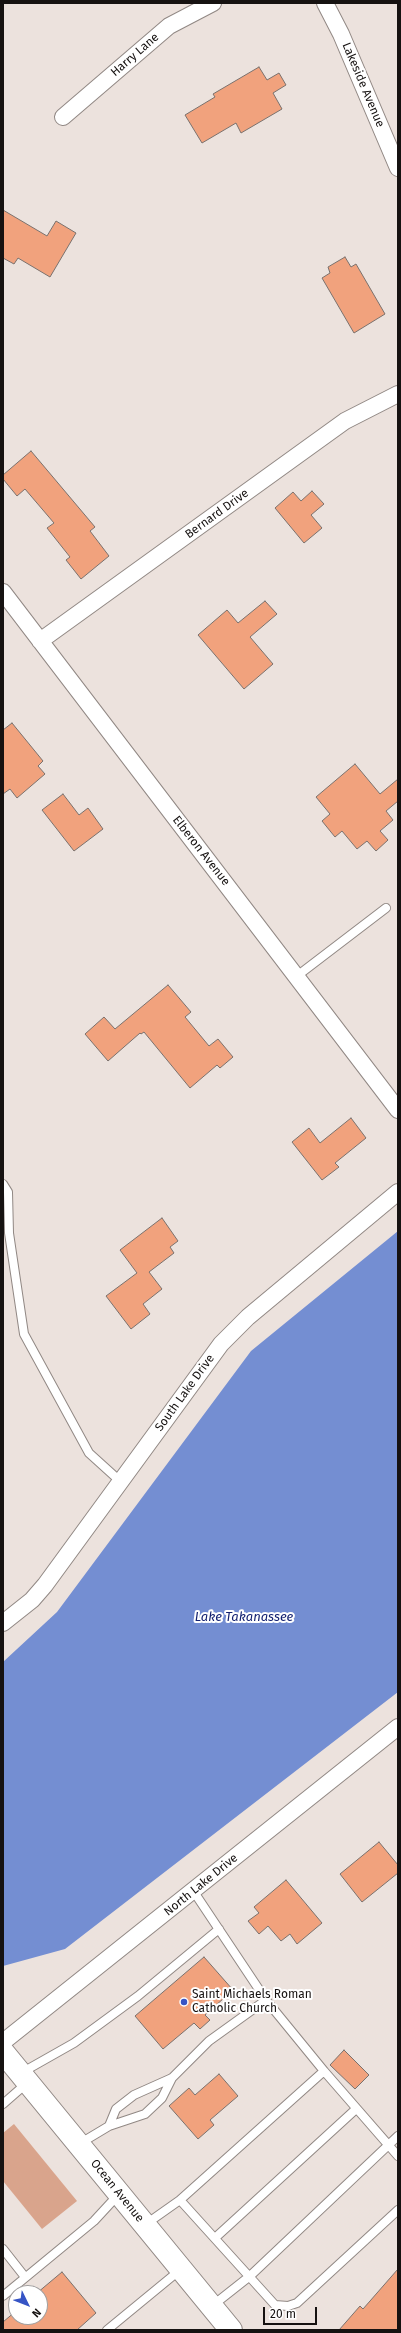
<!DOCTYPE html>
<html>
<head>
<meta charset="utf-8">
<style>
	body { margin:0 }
	#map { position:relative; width:401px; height:2333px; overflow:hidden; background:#ece2dd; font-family:"Fira Sans",sans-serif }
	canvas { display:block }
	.frame { position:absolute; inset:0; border:4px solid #161211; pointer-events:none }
	.north { position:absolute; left:8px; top:2285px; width:40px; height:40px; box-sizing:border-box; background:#fff; border:1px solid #a2a0a0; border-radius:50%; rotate:133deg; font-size:11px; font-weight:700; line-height:16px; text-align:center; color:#161211 }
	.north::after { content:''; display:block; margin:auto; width:14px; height:18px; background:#3654c5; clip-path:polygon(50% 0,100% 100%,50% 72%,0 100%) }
	.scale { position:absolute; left:263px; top:2307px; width:54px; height:18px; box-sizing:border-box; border:2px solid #161211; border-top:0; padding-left:5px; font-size:12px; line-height:14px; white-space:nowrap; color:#161211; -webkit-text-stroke:3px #fff; paint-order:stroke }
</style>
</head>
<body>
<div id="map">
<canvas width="401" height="2333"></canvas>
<div class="frame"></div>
<div class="north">N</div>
<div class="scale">20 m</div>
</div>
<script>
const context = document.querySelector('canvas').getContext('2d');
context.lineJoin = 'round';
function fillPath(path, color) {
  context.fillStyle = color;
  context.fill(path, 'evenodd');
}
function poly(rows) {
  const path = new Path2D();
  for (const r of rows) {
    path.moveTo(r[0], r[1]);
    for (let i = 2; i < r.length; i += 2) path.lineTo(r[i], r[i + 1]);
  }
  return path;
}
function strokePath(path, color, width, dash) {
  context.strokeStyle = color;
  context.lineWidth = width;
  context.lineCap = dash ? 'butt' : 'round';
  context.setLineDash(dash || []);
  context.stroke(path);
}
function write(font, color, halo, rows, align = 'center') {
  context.font = font + ' "Fira Sans",sans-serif';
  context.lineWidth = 4;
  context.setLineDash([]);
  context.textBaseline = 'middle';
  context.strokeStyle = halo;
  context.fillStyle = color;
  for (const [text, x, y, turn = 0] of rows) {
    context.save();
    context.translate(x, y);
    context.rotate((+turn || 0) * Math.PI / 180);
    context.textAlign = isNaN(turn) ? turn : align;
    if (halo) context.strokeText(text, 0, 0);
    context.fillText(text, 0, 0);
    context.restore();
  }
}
const green = poly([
	[14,2124,77,2201,42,2229,3,2181,3,2133]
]);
const water = poly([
	[398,1231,398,1692,65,1949,3,1966,3,1662,57,1612,251,1351]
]);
const building = poly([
	[259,67,267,80,279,73,286,85,273,93,282,109,241,133,236,123,202,143,185,115,215,97,213,94,259,67],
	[3,210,47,236,56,221,76,233,50,277,18,258,14,264,3,258,3,210],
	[345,257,351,267,356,264,385,314,354,333,322,278,330,273,328,267,345,257],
	[31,451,95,527,90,531,109,556,81,579,66,560,70,557,47,528,54,523,25,489,17,496,3,479,3,475,31,451],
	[312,491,324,504,311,515,322,528,304,543,275,508,293,492,301,501,312,491],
	[265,601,277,614,250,637,273,664,244,689,198,635,227,610,238,623,265,601],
	[12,723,43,761,38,766,45,774,17,798,10,789,3,794,3,730,12,723],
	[355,764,380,794,398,779,398,801,386,811,393,820,380,831,388,840,376,851,367,841,357,849,342,831,335,837,322,821,330,814,316,797,355,764],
	[63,794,79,815,88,808,103,829,74,851,42,810,63,794],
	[168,985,191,1012,185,1017,209,1046,218,1039,233,1057,220,1068,217,1065,190,1088,144,1032,141,1034,140,1033,108,1061,85,1034,104,1017,115,1029,168,985],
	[351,1118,366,1138,335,1163,339,1167,322,1180,292,1142,309,1128,320,1143,351,1118],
	[162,1218,178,1241,170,1247,174,1253,149,1272,162,1289,143,1304,150,1314,131,1329,106,1296,137,1273,120,1250,162,1218],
	[379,1842,398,1865,398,1873,362,1902,340,1874,379,1842],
	[286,1880,322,1923,297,1944,290,1934,281,1941,268,1926,259,1934,248,1921,259,1913,254,1907,286,1880],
	[204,1957,233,1990,205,2015,210,2020,200,2029,194,2023,163,2049,135,2016,204,1957],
	[344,2050,369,2075,355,2089,330,2065,344,2050],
	[219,2074,238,2096,210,2120,214,2125,198,2139,169,2106,189,2088,195,2095,219,2074],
	[398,2269,398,2330,339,2330,360,2306,363,2309,398,2269],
	[62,2272,96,2313,77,2330,3,2330,3,2322,16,2311,16,2317,40,2317,40,2293,37,2293,62,2272]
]);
const lane = poly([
	[297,976,386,908],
	[3,1184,8,1192,9,1233,24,1334,89,1453,121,1482],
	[194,1892,266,2000,324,2071],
	[21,2073,74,2043,138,1996,219,1929],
	[3,2104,27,2083],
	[109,2126,145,2114,162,2098,172,2078],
	[79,2144,109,2126,116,2109,134,2095,172,2078,209,2041,266,2000],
	[180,2200,275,2305,288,2306,297,2303,398,2210],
	[146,2224,180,2200,324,2071,398,2156],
	[215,2238,356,2109],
	[3,2249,25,2277],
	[3,2296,94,2221,118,2195],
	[212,2306,250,2276,398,2136],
	[107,2330,180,2270]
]);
const street = poly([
	[325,3,341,34,398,168],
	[63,117,169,26,213,3],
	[3,592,398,1110],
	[40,641,345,421,398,394],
	[3,1623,32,1600,45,1585,221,1344,248,1317,398,1192],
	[3,2042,398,1727]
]);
const secondary = poly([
	[3,2052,231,2330]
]);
const markers = [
	[184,2002,4,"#3654c5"]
];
const streetNames = [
	["Harry Lane",135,55,-41],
	["Lakeside Avenue",363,85,67],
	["Bernard Drive",217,514,-36],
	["Elberon Avenue",201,851,52],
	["South Lake Drive",185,1393,-54],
	["North Lake Drive",201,1885,-39],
	["Ocean Avenue",117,2191,51]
];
const poiNames = [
	["Saint Michaels Roman",192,1995],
	["Catholic Church",192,2009]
];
const waterNames = [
	["Lake Takanassee",244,1617]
];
fillPath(green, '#d9a48c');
fillPath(water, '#748ed2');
fillPath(building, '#f1a27d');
strokePath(building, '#7a716d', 1);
strokePath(lane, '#918884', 10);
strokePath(street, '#918884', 18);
strokePath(secondary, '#918884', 24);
strokePath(lane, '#fff', 8);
strokePath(street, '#fff', 16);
strokePath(secondary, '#fff', 22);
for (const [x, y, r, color] of markers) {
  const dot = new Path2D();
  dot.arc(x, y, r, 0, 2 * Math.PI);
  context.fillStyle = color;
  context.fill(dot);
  strokePath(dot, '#fff', 1.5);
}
write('12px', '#161211', '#fff', streetNames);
write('12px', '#161211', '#fff', poiNames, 'left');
write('italic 13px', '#122070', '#fff', waterNames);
</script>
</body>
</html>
